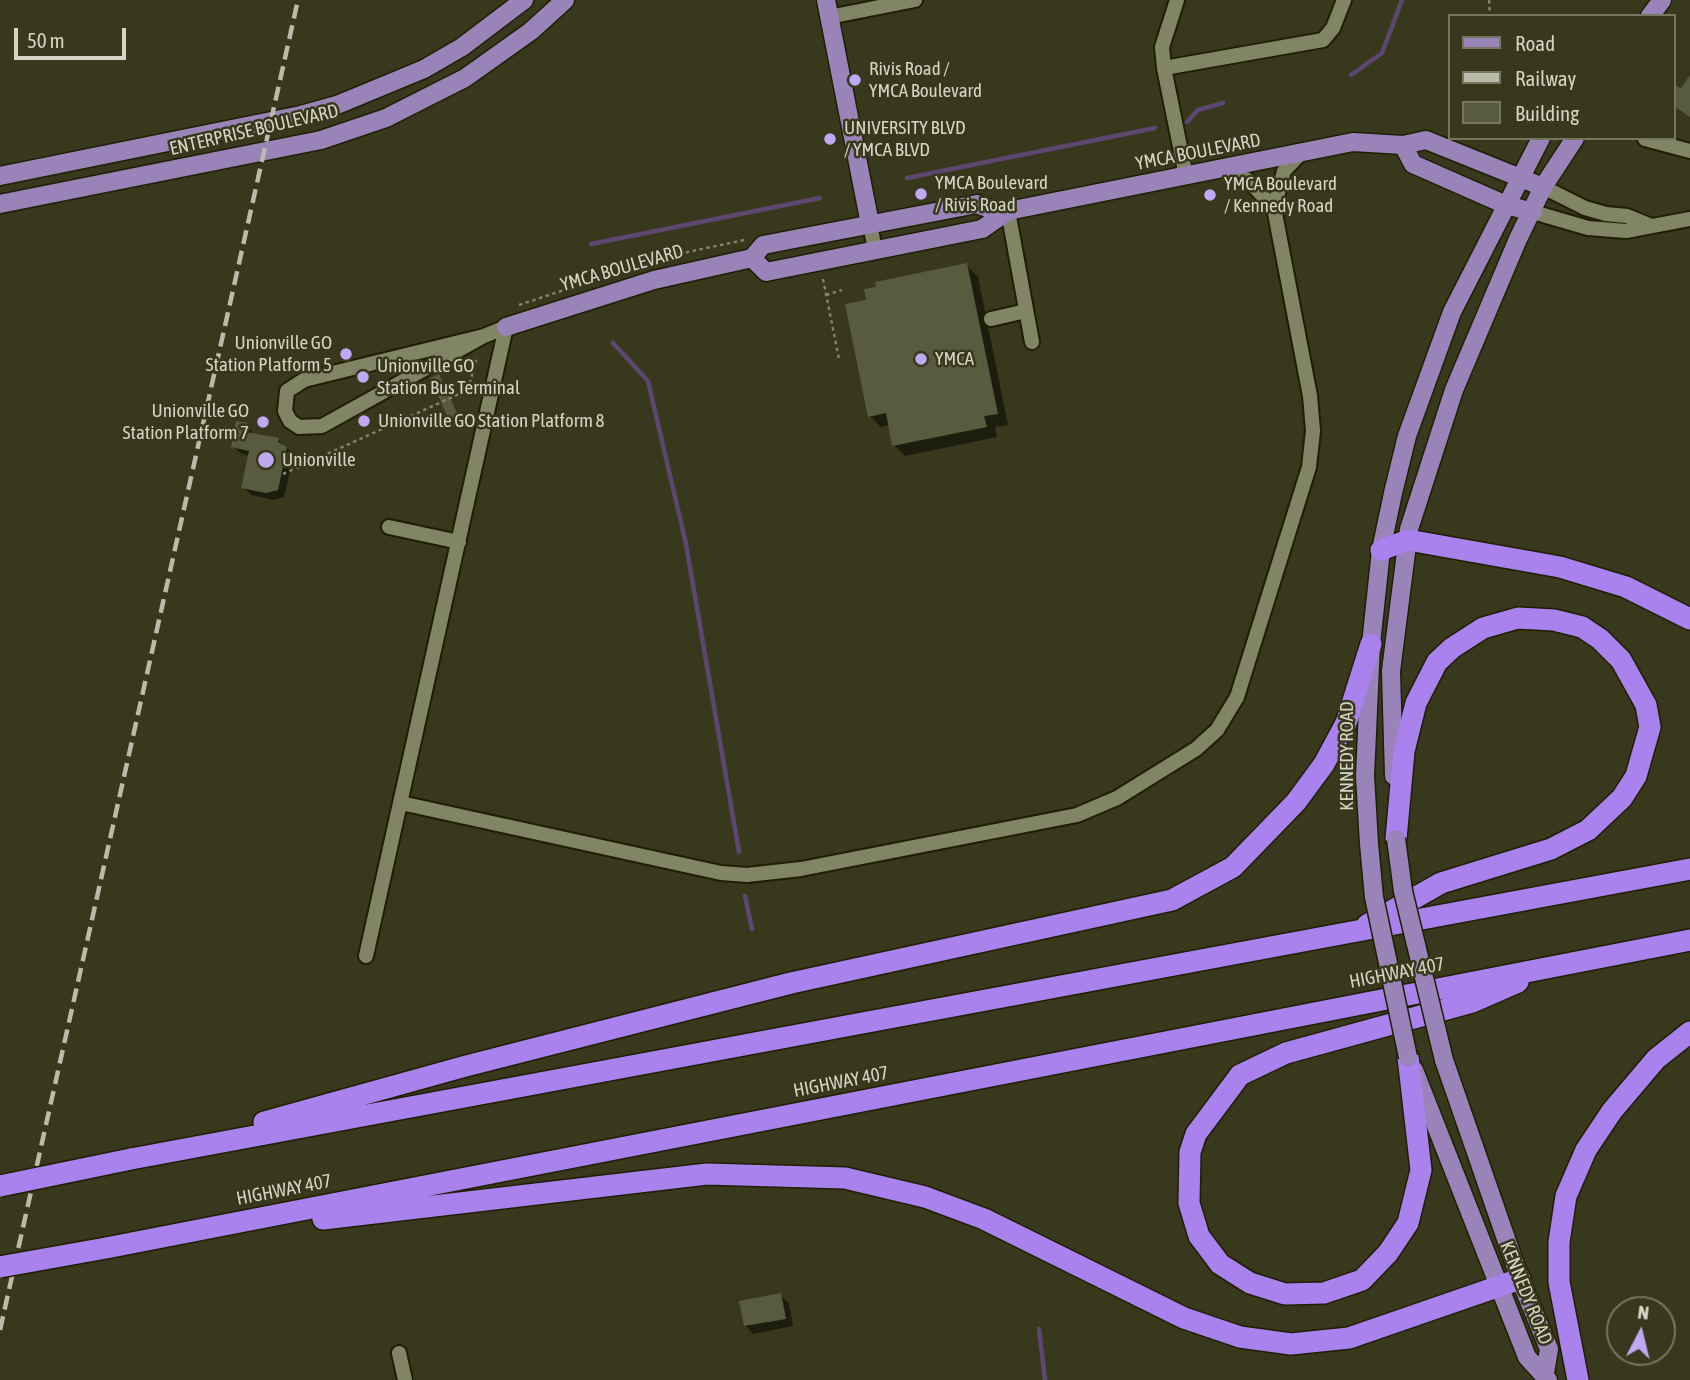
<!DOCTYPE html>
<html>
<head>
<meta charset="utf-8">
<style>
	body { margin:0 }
	#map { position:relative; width:1690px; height:1380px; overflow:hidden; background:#37381c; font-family:"Asap Condensed",sans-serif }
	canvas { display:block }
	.legend { position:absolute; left:1448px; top:14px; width:228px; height:126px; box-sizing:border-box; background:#37381c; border:2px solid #767760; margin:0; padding:9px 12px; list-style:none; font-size:21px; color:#d4d5c5 }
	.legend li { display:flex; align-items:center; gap:14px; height:35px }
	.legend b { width:35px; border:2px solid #767760 }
	.north { position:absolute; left:1606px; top:1296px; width:70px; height:70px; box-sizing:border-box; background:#37381c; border:2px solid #767760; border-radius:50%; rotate:7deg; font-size:19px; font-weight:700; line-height:28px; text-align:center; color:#d4d5c5 }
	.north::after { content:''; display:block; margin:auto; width:24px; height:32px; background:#c1a8f3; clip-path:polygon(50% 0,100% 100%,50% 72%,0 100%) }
	.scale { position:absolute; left:14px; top:28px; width:112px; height:32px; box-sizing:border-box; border:4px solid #d4d5c5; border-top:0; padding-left:9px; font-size:21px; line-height:24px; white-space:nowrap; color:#d4d5c5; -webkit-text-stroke:5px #37381c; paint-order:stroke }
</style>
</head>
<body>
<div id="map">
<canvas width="1690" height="1380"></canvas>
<ul class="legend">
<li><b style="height:9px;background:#9983b8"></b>Road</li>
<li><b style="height:9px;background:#babba9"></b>Railway</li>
<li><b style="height:19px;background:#595b3e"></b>Building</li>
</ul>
<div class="north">N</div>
<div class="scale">50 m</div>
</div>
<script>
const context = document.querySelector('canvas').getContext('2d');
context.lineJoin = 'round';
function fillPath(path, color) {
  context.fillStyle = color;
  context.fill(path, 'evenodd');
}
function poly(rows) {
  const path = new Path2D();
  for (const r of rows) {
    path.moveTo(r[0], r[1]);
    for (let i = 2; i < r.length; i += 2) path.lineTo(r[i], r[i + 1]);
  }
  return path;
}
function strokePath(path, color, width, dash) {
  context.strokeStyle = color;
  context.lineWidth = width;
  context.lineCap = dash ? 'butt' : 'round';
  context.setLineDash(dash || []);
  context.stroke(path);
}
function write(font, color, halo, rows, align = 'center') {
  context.font = font + ' "Asap Condensed",sans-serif';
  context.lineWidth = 5;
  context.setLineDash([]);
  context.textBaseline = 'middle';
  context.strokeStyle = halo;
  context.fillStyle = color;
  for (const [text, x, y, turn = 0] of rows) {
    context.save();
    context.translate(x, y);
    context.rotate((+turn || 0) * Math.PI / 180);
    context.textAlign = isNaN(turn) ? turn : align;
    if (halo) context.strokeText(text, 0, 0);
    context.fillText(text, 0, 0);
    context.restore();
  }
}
const shadow = poly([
	[966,265,978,277,1008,425,995,427,997,437,905,456,894,445,890,425,881,427,870,416,868,301],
	[248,425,254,435,278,440,294,455,284,497,274,500,251,495,243,487,250,456,240,453,233,446],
	[780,1295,789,1303,793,1326,753,1334,745,1325]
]);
const stream = poly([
	[1351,75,1382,53,1402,0],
	[1187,122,1198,110,1223,103],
	[907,178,1155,128],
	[591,244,820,198],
	[613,343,648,381,686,544,739,852],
	[745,896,752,929],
	[1039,1329,1045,1380]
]);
const building = poly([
	[1690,75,1690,117,1674,106,1674,85,1681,88],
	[967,263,998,414,984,416,987,427,892,446,886,413,868,417,845,304,866,300,864,289,876,287,875,282],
	[439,374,461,422,452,426,430,378],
	[236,421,248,423,247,432,279,438,278,442,287,447,278,490,266,493,241,488,249,451,231,447],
	[781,1293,786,1319,744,1326,739,1301]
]);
const path = poly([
	[1489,0,1490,16],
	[1511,138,1511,139],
	[823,279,839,359],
	[826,295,842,290],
	[519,305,660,258,744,240],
	[283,474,468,390,477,356]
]);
const minor = poly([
	[829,17,915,0],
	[1164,68,1162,47,1177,0],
	[1645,139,1690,151],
	[1222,169,1248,180,1274,208],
	[1186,176,1164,68,1323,40,1333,28,1344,0],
	[1543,187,1585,208,1606,214,1627,216,1649,225],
	[1008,211,1032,342],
	[1533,212,1588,228,1626,231,1690,219],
	[870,224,875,250],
	[991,319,1026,311],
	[484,336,322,426,299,427,290,421,285,411,287,391,304,380,484,336,506,327],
	[389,527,459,542],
	[401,803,721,873,747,875,801,869,1077,815,1117,798,1196,749,1217,730,1237,697,1309,467,1313,431,1310,396,1274,208,1284,171,1302,152],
	[366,956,506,327],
	[399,1353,405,1380]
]);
const major = poly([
	[826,0,870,224],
	[1650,16,1662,0],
	[1403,145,1413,164,1506,205,1533,212],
	[0,176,301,115,337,105,424,69,462,47,524,0],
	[0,204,321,140,386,118,465,78,531,31,565,0],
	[752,258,766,272,982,229,1008,211,1353,142,1403,145,1426,140,1543,187],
	[506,327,654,280,752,258,763,245,977,204,1001,213],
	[1394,776,1391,671,1409,529,1454,390,1518,239,1543,187,1575,138],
	[1369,844,1365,776,1371,644,1381,550,1393,493,1407,436,1452,312,1541,138],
	[1444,1060,1520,1279,1549,1349,1545,1373],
	[1414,1070,1527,1357,1548,1380]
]);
const highway = poly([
	[1381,550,1408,540,1560,567,1626,587,1690,619],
	[1367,925,1441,883,1551,849,1588,830,1622,798,1636,776,1650,727,1646,705,1621,660,1600,639,1582,627,1554,620,1518,618,1483,628,1452,648,1437,662,1416,703,1404,751,1396,839],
	[1408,1057,1421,1170,1408,1223,1388,1253,1362,1280,1324,1293,1285,1294,1250,1283,1220,1264,1199,1236,1189,1203,1190,1152,1196,1134,1240,1075,1286,1053,1472,1002,1518,982],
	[264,1122,466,1066,791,983,1172,900,1233,867,1296,802,1324,764,1346,723,1371,644],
	[131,1159,1690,869],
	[323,1219,707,1174,845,1178,925,1197,984,1219,1184,1318,1240,1337,1291,1344,1349,1338,1520,1279],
	[106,1248,1690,940],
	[1578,1380,1559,1282,1559,1242,1566,1196,1586,1150,1612,1111,1656,1059,1690,1032]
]);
const rail = poly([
	[0,1330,298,0]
]);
const majorBridge = poly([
	[1396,839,1403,891,1444,1060],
	[1369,844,1374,897,1408,1057]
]);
const highwayBridge = poly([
	[0,1186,131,1159],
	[0,1267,106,1248]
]);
const markers = [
	[855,80,7,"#c1a8f3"],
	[830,139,7,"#c1a8f3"],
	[921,194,7,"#c1a8f3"],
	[1210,195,7,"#c1a8f3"],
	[346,354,7,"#c1a8f3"],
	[921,359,7,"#c1a8f3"],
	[363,377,7,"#c1a8f3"],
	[364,421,7,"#c1a8f3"],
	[263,422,7,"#c1a8f3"],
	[266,460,9,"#c1a8f3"]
];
const poiNames = [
	["Rivis Road /",869,69],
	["YMCA Boulevard",869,91],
	["UNIVERSITY BLVD",844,128],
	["/ YMCA BLVD",844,150],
	["YMCA Boulevard",935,183],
	["/ Rivis Road",935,205],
	["YMCA Boulevard",1224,184],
	["/ Kennedy Road",1224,206],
	["Unionville GO",332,343,"right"],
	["Station Platform 5",332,365,"right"],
	["YMCA",935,359],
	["Unionville GO",377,366],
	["Station Bus Terminal",377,388],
	["Unionville GO",249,411,"right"],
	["Station Platform 7",249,433,"right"],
	["Unionville GO Station Platform 8",378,421],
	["Unionville",282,460]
];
const streetNames = [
	["ENTERPRISE BOULEVARD",254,130,-13],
	["YMCA BOULEVARD",1198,152,-11],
	["YMCA BOULEVARD",622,268,-16],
	["KENNEDY ROAD",1347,756,-90],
	["HIGHWAY 407",1397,973,-11],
	["HIGHWAY 407",841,1082,-11],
	["HIGHWAY 407",284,1190,-11],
	["KENNEDY ROAD",1526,1293,68]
];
fillPath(shadow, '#0007');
strokePath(stream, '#5e4673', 4.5);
fillPath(building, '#595b3e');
strokePath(minor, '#1e1f04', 18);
strokePath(major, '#1e1f04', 21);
strokePath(highway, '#1e1f04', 24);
strokePath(path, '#82836d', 2.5, [3.5, 3.5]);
strokePath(minor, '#828466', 14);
strokePath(major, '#9983b8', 18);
strokePath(highway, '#a982ee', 21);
strokePath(rail, '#babba9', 4.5, [14, 7]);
strokePath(majorBridge, '#1e1f04', 21, []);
strokePath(highwayBridge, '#1e1f04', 24, []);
strokePath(majorBridge, '#9983b8', 18);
strokePath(highwayBridge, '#a982ee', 21);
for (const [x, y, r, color] of markers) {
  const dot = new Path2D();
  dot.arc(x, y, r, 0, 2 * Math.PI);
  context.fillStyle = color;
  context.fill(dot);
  strokePath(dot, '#37381c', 2.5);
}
write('19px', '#d4d5c5', '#37381c', poiNames, 'left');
write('19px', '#d4d5c5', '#37381c', streetNames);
</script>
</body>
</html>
